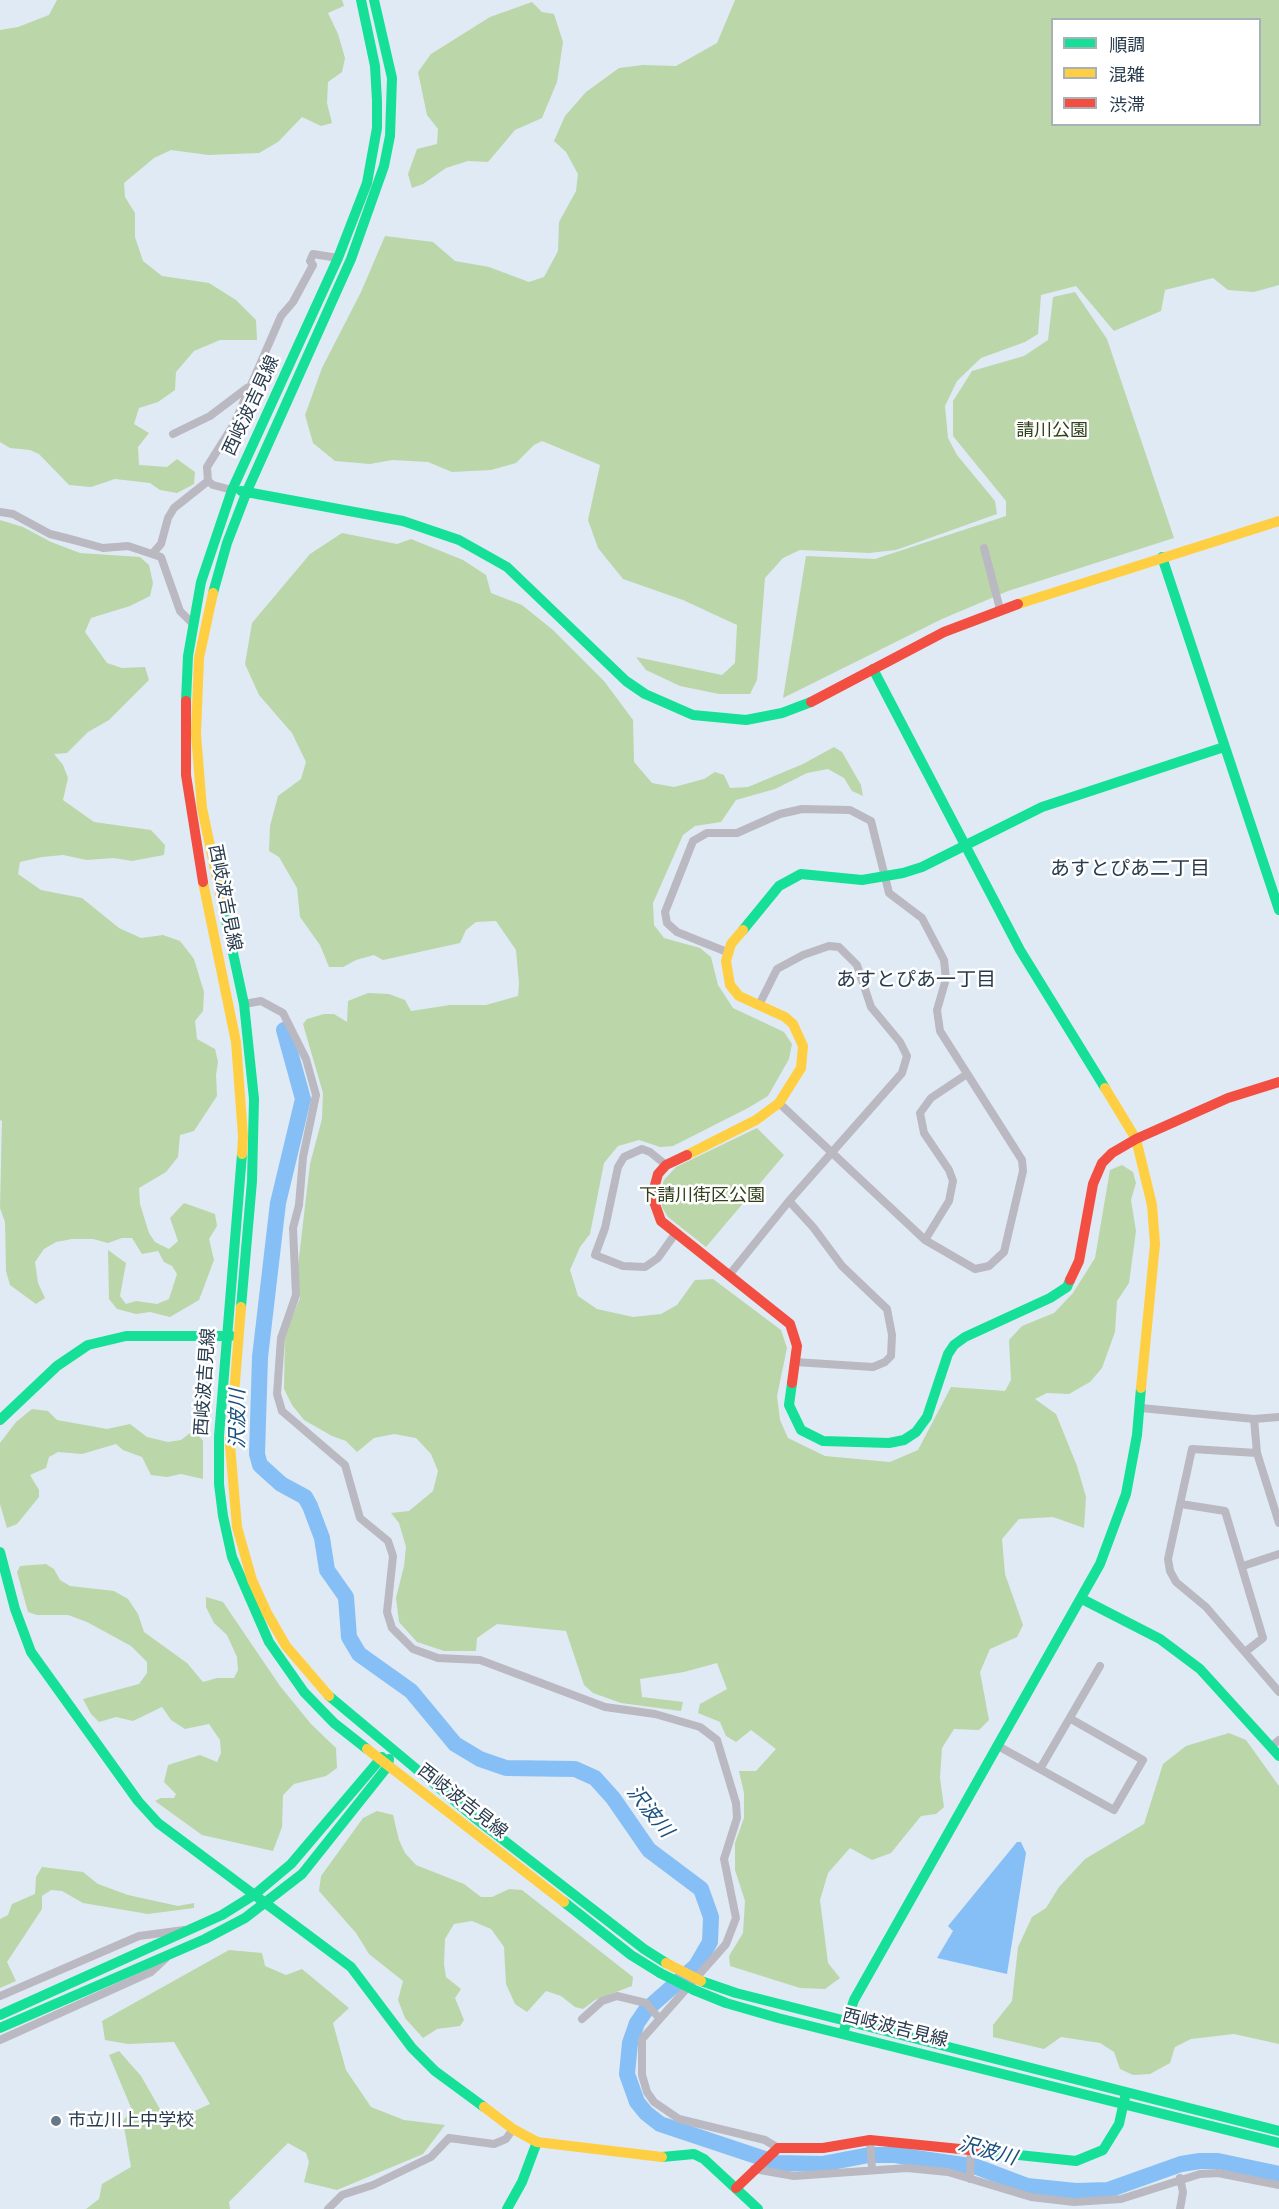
<!DOCTYPE html>
<html>
<head>
<meta charset="utf-8">
<style>
	body { margin:0 }
	#map { position:relative; width:1279px; height:2209px; overflow:hidden; background:#e0eaf5; font-family:"Roboto Condensed","Noto Sans JP",sans-serif }
	canvas { display:block }
	.legend { position:absolute; left:1051px; top:18px; width:210px; height:108px; box-sizing:border-box; background:#fff; border:2px solid #a9b1b8; margin:0; padding:8px 10px; list-style:none; font-size:18px; color:#283b4d }
	.legend li { display:flex; align-items:center; gap:12px; height:30px }
	.legend b { width:30px; border:2px solid #a9b1b8 }
</style>
</head>
<body>
<div id="map">
<canvas width="1279" height="2209"></canvas>
<ul class="legend">
<li><b style="height:8px;background:#16e098"></b>順調</li>
<li><b style="height:8px;background:#ffcf43"></b>混雑</li>
<li><b style="height:8px;background:#f24e42"></b>渋滞</li>
</ul>
</div>
<script>
const context = document.querySelector('canvas').getContext('2d');
context.lineJoin = 'round';
function fillPath(path, color) {
  context.fillStyle = color;
  context.fill(path, 'evenodd');
}
function poly(rows) {
  const path = new Path2D();
  for (const r of rows) {
    path.moveTo(r[0], r[1]);
    for (let i = 2; i < r.length; i += 2) path.lineTo(r[i], r[i + 1]);
  }
  return path;
}
function strokePath(path, color, width, dash) {
  context.strokeStyle = color;
  context.lineWidth = width;
  context.lineCap = dash ? 'butt' : 'round';
  context.setLineDash(dash || []);
  context.stroke(path);
}
function write(font, color, halo, rows, align = 'center') {
  context.font = font + ' "Roboto Condensed","Noto Sans JP",sans-serif';
  context.lineWidth = 5;
  context.setLineDash([]);
  context.textBaseline = 'middle';
  context.strokeStyle = halo;
  context.fillStyle = color;
  for (const [text, x, y, turn = 0] of rows) {
    context.save();
    context.translate(x, y);
    context.rotate((+turn || 0) * Math.PI / 180);
    context.textAlign = isNaN(turn) ? turn : align;
    if (halo) context.strokeText(text, 0, 0);
    context.fillText(text, 0, 0);
    context.restore();
  }
}
const green = poly([
	[57,0,342,0,344,6,328,13,338,34,345,58,342,72,328,82,327,103,332,123,321,126,302,117,278,142,259,153,208,155,171,150,154,158,124,183,125,197,135,213,135,237,143,261,162,276,209,283,236,300,256,320,257,340,220,340,194,351,176,372,175,390,158,402,139,408,134,424,149,433,138,447,139,465,167,467,177,459,195,472,194,484,177,493,160,490,150,483,115,479,91,487,69,485,39,454,30,450,10,448,0,442,0,30,18,27,49,15],
	[735,0,1279,0,1279,285,1254,292,1228,290,1213,278,1165,290,1161,311,1114,331,1076,286,1041,295,1038,334,1025,342,981,358,957,381,945,406,948,438,957,455,995,501,997,514,896,550,869,553,800,550,783,558,765,578,757,680,750,694,719,694,680,686,646,670,636,657,722,675,735,663,737,625,683,600,623,579,598,548,588,520,600,465,542,441,534,445,516,463,491,470,452,472,428,462,392,460,370,464,335,461,313,443,305,415,322,368,361,292,385,236,433,242,455,261,489,267,529,282,544,277,558,251,559,222,576,191,578,174,566,152,554,141,565,116,586,92,619,68,643,65,676,66,717,43],
	[1052,20,1260,20,1260,124,1052,124],
	[532,2,542,12,554,14,563,42,557,82,542,118,515,130,488,162,468,161,446,168,423,184,412,188,408,174,417,149,437,144,438,129,427,115,418,72,431,54,490,17],
	[1075,292,1107,339,1174,538,1008,591,942,619,783,698,806,556,875,559,1006,516,1006,501,953,436,953,401,972,371,1024,356,1048,340,1053,297],
	[0,520,23,527,51,542,80,553,140,557,149,565,153,583,150,596,130,606,91,618,85,632,107,663,122,668,145,667,149,680,109,720,88,732,67,753,54,754,63,765,68,778,63,800,94,822,151,830,165,845,164,855,132,861,114,858,87,860,63,855,42,857,20,862,18,874,41,890,82,898,119,928,141,938,163,935,180,941,194,959,204,992,203,1011,195,1021,197,1039,215,1049,218,1062,216,1075,217,1096,194,1131,180,1135,178,1157,166,1172,139,1188,140,1204,149,1233,155,1242,169,1249,178,1241,170,1218,184,1203,215,1214,217,1226,209,1239,214,1260,199,1300,170,1317,150,1312,136,1314,117,1309,109,1299,108,1250,126,1263,120,1296,126,1304,136,1301,157,1304,169,1299,177,1274,172,1266,164,1262,158,1251,142,1254,132,1238,122,1238,108,1243,93,1239,72,1239,56,1242,44,1249,35,1262,38,1283,45,1298,36,1304,10,1285,6,1271,5,1222,0,1208,2,1121,0,1120],
	[342,533,397,544,411,539,463,560,486,575,491,593,522,605,553,630,604,681,633,720,634,762,652,783,674,787,704,779,715,772,724,775,730,788,748,787,803,764,834,747,842,752,861,785,863,796,852,791,844,778,828,769,807,773,775,789,736,800,721,822,695,826,683,835,653,903,654,925,664,938,700,948,711,957,718,985,733,1008,784,1032,792,1044,789,1059,768,1096,748,1108,673,1146,660,1147,639,1140,618,1146,604,1163,590,1234,580,1247,570,1270,578,1296,597,1309,633,1317,661,1314,677,1305,695,1280,713,1279,781,1330,787,1348,777,1396,780,1420,788,1438,825,1456,890,1462,918,1450,951,1387,1005,1391,1011,1380,1009,1340,1022,1326,1054,1313,1073,1293,1095,1258,1110,1170,1122,1165,1133,1172,1136,1183,1131,1200,1136,1231,1129,1283,1117,1301,1115,1332,1102,1368,1090,1382,1069,1394,1047,1393,1035,1399,1056,1414,1077,1466,1086,1497,1084,1528,1053,1517,1019,1519,1002,1539,1005,1574,1023,1625,1017,1637,990,1649,980,1672,989,1720,979,1730,954,1729,942,1748,940,1778,944,1807,936,1814,921,1816,891,1853,872,1860,850,1848,828,1873,820,1900,828,1963,840,1978,825,1989,800,1988,730,1966,729,1956,743,1933,745,1901,735,1870,735,1843,744,1818,744,1793,739,1771,756,1771,776,1749,751,1730,736,1742,726,1736,720,1722,698,1713,700,1704,727,1689,717,1663,684,1672,640,1679,642,1697,683,1702,681,1711,621,1703,593,1693,584,1685,566,1631,497,1624,477,1638,476,1651,444,1651,417,1642,399,1622,396,1598,404,1566,406,1547,399,1523,391,1513,409,1511,433,1491,438,1471,431,1454,416,1438,394,1434,374,1438,357,1452,346,1441,332,1436,304,1420,292,1405,284,1389,285,1334,300,1298,297,1274,310,1164,322,1119,323,1093,303,1024,307,1019,324,1014,334,1014,347,1022,348,1001,368,993,389,994,405,1000,411,1011,450,1005,486,1005,518,996,519,983,516,950,496,921,476,922,466,930,460,943,383,960,374,955,356,960,343,967,329,967,320,945,300,917,297,888,279,857,269,851,270,826,278,796,301,779,306,762,292,733,259,695,245,664,252,623,310,554],
	[757,1128,784,1155,706,1247,668,1217,662,1207,660,1191,664,1180,676,1167],
	[32,1409,48,1411,57,1420,107,1429,130,1424,147,1437,168,1442,181,1440,190,1433,197,1433,203,1441,203,1479,181,1474,167,1477,151,1475,142,1457,123,1450,116,1444,82,1454,58,1452,49,1457,46,1468,30,1475,39,1490,39,1497,17,1524,7,1528,0,1504,0,1443,16,1422],
	[46,1564,54,1569,60,1580,70,1586,114,1591,128,1599,138,1614,144,1632,187,1663,203,1682,217,1678,234,1678,238,1670,237,1657,227,1635,214,1623,206,1607,206,1597,223,1602,280,1686,311,1724,336,1748,337,1768,326,1776,294,1784,283,1795,282,1827,273,1851,202,1835,155,1801,161,1798,174,1798,176,1794,164,1782,168,1765,200,1755,217,1762,221,1753,220,1740,209,1724,185,1729,171,1720,162,1707,133,1721,116,1717,99,1722,91,1714,83,1699,139,1684,147,1673,147,1662,131,1646,87,1622,68,1615,37,1615,28,1612,17,1572,20,1566],
	[1229,1733,1246,1740,1279,1786,1279,2044,1234,2034,1191,2039,1175,2047,1170,2063,1150,2074,1133,2075,1120,2069,1114,2052,1100,2043,1061,2037,1044,2049,993,2037,993,2025,1012,2001,1018,1947,1032,1917,1046,1908,1059,1887,1085,1859,1144,1824,1163,1764,1186,1746],
	[377,1811,393,1815,399,1840,405,1853,416,1865,464,1884,481,1897,492,1897,509,1889,522,1890,633,1977,632,1986,595,2000,583,2009,575,2007,561,1996,546,1991,527,2012,515,2004,506,1984,504,1947,491,1929,472,1921,454,1924,445,1939,444,1964,446,1977,461,1989,455,1998,464,2020,460,2026,437,2029,423,2038,405,2018,398,2000,403,1981,369,1954,356,1933,319,1891,321,1876,363,1818],
	[42,1867,83,1872,98,1884,128,1895,178,1906,194,1903,194,1908,148,1914,83,1903,62,1891,51,1890,42,1896,42,1909,7,1962,16,1981,0,1988,0,1919,8,1915,12,1904,35,1894,36,1877],
	[229,1950,262,1953,265,1966,286,1975,302,1969,349,2008,333,2023,346,2070,371,2107,404,2120,445,2125,423,2154,337,2190,304,2182,309,2162,306,2153,288,2143,229,2202,230,2209,86,2209,99,2199,102,2184,131,2167,123,2121,132,2110,109,2055,119,2051,141,2076,168,2123,210,2104,174,2042,128,2044,105,2040,102,2021]
]);
const water = poly([
	[1017,1842,1021,1842,1026,1853,1007,1974,937,1958,953,1931,948,1926]
]);
const river = poly([
	[284,1030,303,1099,278,1203,260,1357,257,1454,260,1465,281,1484,305,1497,310,1506,322,1538,327,1570,346,1597,349,1637,359,1654,411,1691,455,1744,480,1759,506,1768,575,1769,595,1778,613,1798,649,1850,701,1889,711,1917,710,1942,696,1966,646,2010,637,2023,630,2043,627,2074,637,2102,646,2113,660,2124,777,2163,822,2164,869,2155,895,2155,977,2167,1027,2186,1076,2191,1108,2190,1181,2164,1200,2161,1218,2161,1279,2174]
]);
const street = poly([
	[173,434,210,416,247,388],
	[232,490,213,485,208,481,207,467,234,424,281,316,293,302,313,265,310,261,313,254,338,258],
	[0,512,13,514,50,534,70,539,103,548,128,546,161,557,180,611,193,624],
	[984,548,1000,609],
	[153,553,161,544,168,518,174,508,208,481],
	[727,952,677,932,667,923,665,912,693,841,707,833,737,833,780,814,802,809,850,810,871,821,889,893,922,918,944,960,946,979,937,1010,940,1031,1022,1160,1023,1171,1004,1252,989,1266,975,1269,925,1240,779,1103],
	[244,1004,261,1001,283,1013,306,1059,316,1095,303,1157,299,1205,293,1228,296,1295,281,1338,277,1394,282,1411,345,1465,360,1518,388,1541,393,1556,387,1612,392,1628,413,1649,438,1658,480,1660,605,1707,655,1714,700,1727,717,1740,736,1803,737,1818,724,1859,736,1918,726,1944,642,2039,642,2075,647,2092,654,2102,679,2119,765,2140,778,2148],
	[666,1165,650,1152,642,1149,624,1157,618,1167,605,1228,595,1255,623,1266,645,1267,658,1258,675,1234],
	[789,1201,813,1227,842,1266,887,1309,892,1335,891,1356,885,1362,873,1367,795,1362],
	[925,1240,949,1201,953,1181,949,1170,924,1133,920,1113,931,1098,967,1074],
	[730,1274,789,1201,902,1073,907,1056,900,1042,871,1007,857,965,839,947,829,946,803,955,777,969,759,1005],
	[1141,1408,1254,1419,1279,1417],
	[1254,1419,1257,1453,1279,1523],
	[1257,1453,1192,1449,1168,1559,1170,1571,1176,1582,1206,1607,1279,1692],
	[1181,1504,1225,1511,1263,1638,1245,1652],
	[1243,1566,1279,1554],
	[998,1746,1114,1810,1143,1760,1071,1719],
	[1271,1747,1279,1740],
	[1040,1769,1100,1666],
	[0,1996,139,1936,184,1930],
	[582,2019,602,2001,617,1996,646,2003,659,2018],
	[0,2040,151,1972,166,1958],
	[870,2140,872,2169],
	[754,2169,794,2176,907,2168,948,2172,1031,2197,1074,2202,1121,2199,1200,2174,1218,2173,1279,2185],
	[1180,2178,1183,2192,1180,2209],
	[970,2179,971,2150],
	[328,2209,342,2195,373,2185,431,2157,449,2138,494,2144,506,2139,513,2129]
]);
const fast = poly([
	[241,491,403,521,459,540,507,567,626,681,645,694,693,715,746,720,782,713,811,702],
	[1162,557,1279,910],
	[213,593,227,543,247,491,351,259,384,166,390,136,392,78,374,0],
	[873,669,1020,950,1105,1088],
	[186,701,188,656,201,582,232,490,338,258,367,183,377,128,377,101,375,66,361,0],
	[222,902,244,1004,254,1099,252,1181,241,1307],
	[743,930,779,886,801,874,862,880,903,873,922,867,1042,807,1224,747],
	[242,1154,219,1436,219,1484,223,1516,232,1557,269,1642,304,1692,334,1723,367,1749],
	[792,1383,789,1405,801,1430,823,1441,889,1443,904,1440,916,1432,927,1417,948,1354,954,1345,965,1337,1050,1298,1067,1287,1070,1280],
	[0,1420,57,1366,88,1345,126,1336,231,1336],
	[0,1552,15,1609,31,1652,138,1801,158,1823,351,1967,412,2048,435,2071,484,2107],
	[1082,1599,1160,1639,1200,1669,1279,1756],
	[329,1696,475,1818,644,1949,666,1963],
	[564,1902,631,1955,660,1973],
	[701,1981,736,1993,1279,2131],
	[694,1990,726,2003,778,2018,1279,2143],
	[0,2015,222,1915,254,1895,291,1864,382,1757],
	[0,2028,205,1939,245,1918,302,1874,388,1766,389,1759],
	[843,2033,854,2000,1100,1564,1126,1494,1137,1435,1141,1388],
	[990,2152,1076,2161,1103,2150,1119,2124,1125,2097],
	[662,2157,694,2154,704,2159,758,2209],
	[507,2209,522,2182,537,2142]
]);
const slow = poly([
	[213,593,199,658,196,734,202,808,222,902],
	[1018,604,1279,521],
	[203,882,236,1042,243,1136,242,1154],
	[1105,1088,1136,1139,1152,1205,1155,1244,1141,1388],
	[687,1155,756,1120,779,1103,801,1068,803,1046,793,1024,785,1017,739,996,730,985,726,961,731,944,743,930],
	[241,1307,230,1445,237,1527,252,1580,267,1613,286,1646,329,1696],
	[367,1749,564,1902],
	[484,2107,513,2129,537,2142,662,2157]
]);
const jam = poly([
	[186,701,186,775,203,882],
	[811,702,944,632,1018,604],
	[687,1155,666,1165,658,1174,652,1196,661,1221,790,1324,797,1346,792,1383],
	[1070,1280,1079,1261,1093,1184,1102,1163,1112,1153,1136,1139,1228,1098,1279,1082],
	[736,2188,778,2148,823,2148,870,2140,990,2152]
]);
const fastBridge = poly([
	[660,1973,694,1990]
]);
const slowBridge = poly([
	[666,1963,701,1981]
]);
const markers = [
	[56,2121,6,"#687888"]
];
const streetNames = [
	["西岐波吉見線",252,406,-65],
	["西岐波吉見線",224,898,79],
	["西岐波吉見線",206,1382,-86],
	["西岐波吉見線",462,1802,38],
	["西岐波吉見線",895,2029,14]
];
const parkNames = [
	["請川公園",1052,431],
	["下請川街区公園",702,1196]
];
const poiNames = [
	["市立川上中学校",68,2121]
];
const neighbourhoodNames = [
	["あすとぴあ二丁目",1130,870],
	["あすとぴあ一丁目",916,981]
];
const waterNames = [
	["沢波川",239,1419,-90],
	["沢波川",649,1812,51],
	["沢波川",987,2152,15]
];
fillPath(green, '#bbd6a9');
fillPath(water, '#85bff5');
strokePath(river, '#85bff5', 16);
strokePath(street, '#bab8c0', 8);
strokePath(fast, '#16e098', 10);
strokePath(slow, '#ffcf43', 10);
strokePath(jam, '#f24e42', 10);
strokePath(fastBridge, '#16e098', 10);
strokePath(slowBridge, '#ffcf43', 10);
for (const [x, y, r, color] of markers) {
  const dot = new Path2D();
  dot.arc(x, y, r, 0, 2 * Math.PI);
  context.fillStyle = color;
  context.fill(dot);
  strokePath(dot, '#fff', 2);
}
write('18px', '#283b4d', '#fff', streetNames);
write('18px', '#30411a', '#fff', parkNames);
write('18px', '#283b4d', '#fff', poiNames, 'left');
write('20px', '#283b4d', '#fff', neighbourhoodNames);
write('italic 20px', '#195080', '#fff', waterNames);
</script>
</body>
</html>
